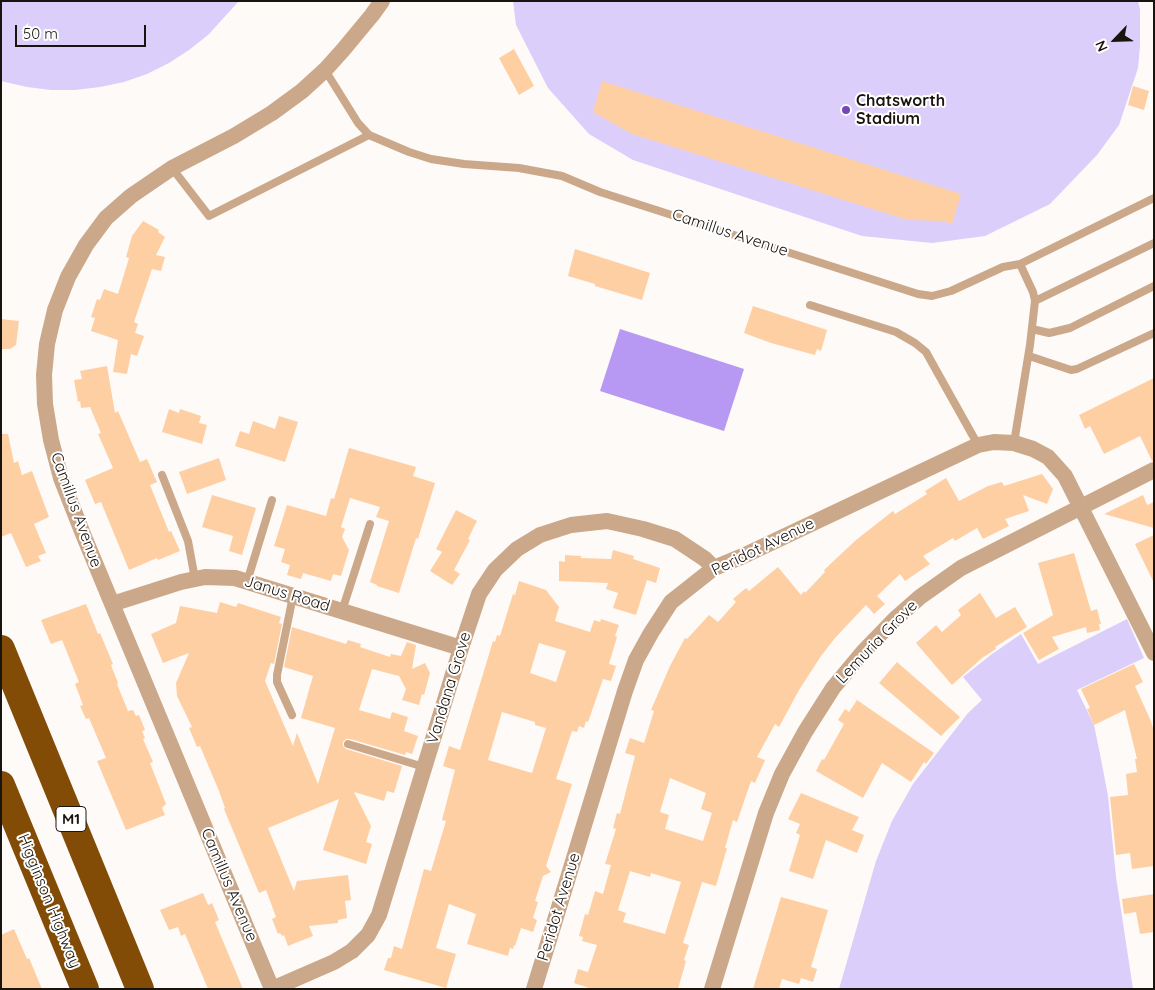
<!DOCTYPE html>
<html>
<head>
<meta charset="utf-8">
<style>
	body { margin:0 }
	#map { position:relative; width:1155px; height:990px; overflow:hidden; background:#fdfaf7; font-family:Quicksand,sans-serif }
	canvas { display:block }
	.frame { position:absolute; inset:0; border:2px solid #1a140f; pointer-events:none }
	.north { position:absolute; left:1090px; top:15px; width:50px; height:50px; -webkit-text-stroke:4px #fff; paint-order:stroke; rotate:246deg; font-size:14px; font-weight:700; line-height:20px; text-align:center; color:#1a140f }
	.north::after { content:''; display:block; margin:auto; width:18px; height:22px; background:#1a140f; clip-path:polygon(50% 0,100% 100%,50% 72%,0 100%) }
	.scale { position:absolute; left:15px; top:25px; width:131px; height:22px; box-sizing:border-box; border:2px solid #1a140f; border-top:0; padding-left:6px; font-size:15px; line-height:18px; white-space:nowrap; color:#1a140f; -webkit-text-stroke:4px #fff; paint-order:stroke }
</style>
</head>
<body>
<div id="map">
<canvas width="1155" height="990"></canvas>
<div class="frame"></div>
<div class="north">N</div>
<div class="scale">50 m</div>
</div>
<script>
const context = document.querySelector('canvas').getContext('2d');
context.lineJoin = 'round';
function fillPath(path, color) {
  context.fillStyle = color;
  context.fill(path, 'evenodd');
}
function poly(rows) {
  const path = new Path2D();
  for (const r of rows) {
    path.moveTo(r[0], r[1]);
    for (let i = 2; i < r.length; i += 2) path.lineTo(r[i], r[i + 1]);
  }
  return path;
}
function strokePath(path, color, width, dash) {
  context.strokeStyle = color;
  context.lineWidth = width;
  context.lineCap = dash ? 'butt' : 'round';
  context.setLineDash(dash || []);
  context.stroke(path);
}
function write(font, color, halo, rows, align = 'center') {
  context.font = font + ' Quicksand,sans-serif';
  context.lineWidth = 4;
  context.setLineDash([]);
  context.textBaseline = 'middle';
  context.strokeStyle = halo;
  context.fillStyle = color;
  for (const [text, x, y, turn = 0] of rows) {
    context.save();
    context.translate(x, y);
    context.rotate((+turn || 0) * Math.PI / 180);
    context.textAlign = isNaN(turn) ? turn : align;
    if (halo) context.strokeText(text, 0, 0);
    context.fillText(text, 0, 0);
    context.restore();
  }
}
const green = poly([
	[1,1,239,1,208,35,189,50,169,63,147,74,124,82,100,87,75,90,51,90,27,87,1,81],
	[513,1,1138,1,1140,9,1140,46,1138,68,1119,125,1097,155,1050,204,985,236,932,243,862,236,633,160,589,134,548,88,516,25],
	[1127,619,1144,658,1077,690,1094,725,1100,754,1108,796,1116,877,1133,989,839,989,876,861,892,821,913,784,968,713,982,700,963,677,992,654,1021,634,1038,664]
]);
const water = poly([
	[620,329,744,369,724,431,600,391]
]);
const building = poly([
	[514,49,534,86,519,95,499,58],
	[602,81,961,194,952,224,943,221,908,220,632,134,593,112],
	[1133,86,1149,91,1144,110,1128,105],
	[143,221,159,230,158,232,165,237,156,255,165,257,161,271,152,269,134,322,138,324,135,333,144,336,137,356,131,354,127,374,113,372,118,340,91,331,95,318,91,317,97,299,100,300,104,289,118,294,129,258,126,257,132,236],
	[575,249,650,273,642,300,595,286,595,284,568,276],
	[753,306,827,330,821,351,817,349,815,355,771,343,744,333],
	[1,319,19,321,16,345,10,349,1,349],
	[107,366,115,413,118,411,140,462,147,459,157,482,150,485,169,532,171,531,180,551,158,560,157,558,129,570,101,502,95,504,85,480,113,468,98,434,101,433,90,407,81,408,80,401,78,402,74,380,82,379,80,371],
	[1154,378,1154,460,1152,461,1140,436,1104,454,1090,426,1085,429,1079,415],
	[169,409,179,413,180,409,201,416,199,423,207,425,202,444,162,432],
	[279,416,298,422,285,462,235,446,240,431,249,434,253,421,275,429],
	[1,434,8,434,14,463,18,461,22,475,32,471,49,517,34,524,46,553,38,556,41,561,26,567,11,533,1,537],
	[349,448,416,467,413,476,435,483,418,539,416,538,399,593,377,586,377,585,370,582,389,521,376,517,380,507,350,498,341,527,345,529,342,537,349,550,341,576,333,574,331,581,303,573,301,579,287,575,290,565,281,562,285,549,274,546,287,505,326,516,331,498,334,499],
	[219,458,226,480,187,494,179,472],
	[1042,474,1053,489,1047,504,1023,495,1029,511,1005,519,1009,526,983,539,977,528,955,541,953,538,923,556,930,564,905,581,900,574,877,596,885,604,874,614,866,605,835,638,821,656,799,690,779,727,775,724,757,757,765,760,755,783,751,781,737,822,733,820,725,848,727,848,716,886,702,882,683,943,689,945,684,960,686,961,678,989,592,989,574,983,578,969,588,972,597,945,582,941,583,937,579,936,585,914,588,915,595,891,603,894,611,865,605,864,616,829,613,828,617,813,620,814,635,756,625,753,630,738,644,743,654,711,651,710,670,666,685,638,687,639,709,615,718,622,736,602,733,599,746,588,749,591,778,567,801,595,804,591,805,593,825,572,824,570,856,540,893,511,895,514,927,494,925,491,946,478,959,501,988,486,1002,482,1004,486],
	[670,778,706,793,701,809,712,813,703,841,665,829,669,815,660,812],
	[630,871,650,877,651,873,681,882,665,934,623,922,626,913,618,910],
	[212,495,256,508,242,555,229,551,233,536,202,527],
	[1143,495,1147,505,1154,502,1154,528,1104,514],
	[456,510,477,521,468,539,470,540,454,570,460,574,452,585,430,571,442,552,436,549],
	[1154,535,1154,583,1135,544],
	[613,550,634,556,633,559,660,568,656,583,647,580,636,615,613,608,618,593,606,589,608,583,559,581,559,561,565,562,565,555,581,556,581,558,611,559],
	[1074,553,1091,611,1097,609,1101,624,1099,624,1100,630,1087,633,1086,627,1052,637,1059,649,1039,660,1023,633,1053,615,1038,563],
	[519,581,546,590,559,607,555,621,590,632,594,620,600,622,601,619,619,625,615,636,617,637,609,664,616,666,611,681,603,679,588,722,586,721,584,728,579,726,577,732,572,731,556,779,572,784,546,866,551,872,543,876,535,901,538,902,533,918,537,920,533,932,521,928,515,946,514,945,513,949,510,948,508,956,467,944,476,914,449,904,436,948,456,954,446,988,384,970,388,958,391,958,394,946,402,949,424,869,431,871,446,821,442,820,455,770,443,766,449,746,460,750,493,641,495,642,497,635,500,636,513,594,515,595],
	[539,643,566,651,556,682,530,673],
	[502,712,535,722,535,725,546,728,532,773,488,760],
	[980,593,996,618,1015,607,1027,627,995,647,996,649,982,658,952,685,916,643,936,625,942,632,961,615,958,610],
	[220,602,236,607,238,603,281,617,279,623,282,624,274,664,271,663,265,681,293,746,297,733,318,784,335,728,301,718,313,676,284,667,292,627,346,644,348,640,361,644,360,647,390,657,391,654,401,656,407,642,416,645,412,669,425,663,430,673,424,695,422,694,419,705,402,700,406,689,399,676,372,669,359,710,390,719,392,712,408,717,404,731,418,736,412,754,406,752,405,755,350,739,346,739,343,742,343,746,346,749,402,766,394,793,387,791,384,801,354,792,371,826,366,842,372,844,366,864,323,850,339,799,268,828,294,891,297,881,348,875,351,900,345,901,347,918,338,920,338,923,309,926,313,936,288,946,284,935,282,936,280,933,278,934,272,919,276,917,266,890,259,893,224,809,225,808,219,791,200,746,197,747,189,728,192,727,177,696,176,683,189,653,163,663,151,634,176,623,180,606,217,613],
	[86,604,98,634,100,633,113,664,111,665,118,683,117,684,128,711,133,710,136,716,139,715,145,730,142,731,145,738,143,739,153,762,150,763,166,804,162,808,165,815,126,830,97,761,106,758,89,718,86,719,80,706,83,705,75,684,79,682,62,640,51,644,41,620],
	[897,662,960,717,941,736,879,683],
	[1134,664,1143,682,1135,686,1150,719,1154,731,1154,866,1132,869,1130,853,1116,855,1110,797,1128,795,1126,774,1137,772,1135,759,1137,759,1125,710,1094,725,1087,709,1090,708,1081,689],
	[857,700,934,753,926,764,924,762,911,782,882,763,863,798,816,771,822,759,824,760,844,724,838,720,845,709,849,712],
	[801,793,859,817,852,830,864,835,857,853,826,840,813,879,789,871,800,835,796,833,800,824,788,819],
	[203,893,208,905,212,903,219,920,215,922,243,989,208,989,185,934,181,936,178,927,169,930,160,910],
	[1154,894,1154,932,1140,934,1136,912,1124,914,1122,899],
	[781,897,828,910,811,967,817,969,813,982,801,978,799,984,782,979,779,989,753,989],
	[14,929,27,959,29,958,42,989,1,989,1,935]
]);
const lane = poly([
	[325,70,358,123,369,135,409,152,431,159,464,164,519,168,562,176,600,192,918,294,932,296,951,291,1003,267,1020,264,1154,198],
	[172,168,209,216,369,135],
	[1035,301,1154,243],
	[810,305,896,332,915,343,926,352,978,445],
	[1032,329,1049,333,1070,328,1154,286],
	[1029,356,1071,370,1077,369,1154,333],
	[1014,443,1030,345,1035,301,1033,292,1020,264],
	[162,475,188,541,195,579],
	[247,582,272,500],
	[342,611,370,524],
	[292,715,277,682,277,675,293,596],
	[348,744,424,767]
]);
const street = poly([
	[112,604,181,582,205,577,235,578,461,648],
	[272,989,83,534,61,478,51,440,45,404,44,375,47,344,55,310,68,277,86,245,106,218,131,196,172,168,234,136,272,113,302,91,325,70,343,50,372,15,382,1],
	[272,989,334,962,352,951,368,935,379,915,461,648,479,594,495,570,517,549,540,535,571,525,607,521,643,529,675,539,705,559,714,568],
	[534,989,625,691,636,660,651,633,671,602,714,568,743,556,978,445,994,442,1014,443,1033,449,1048,457,1065,476,1154,653],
	[712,989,766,813,782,774,805,732,833,688,863,652,895,619,920,597,961,568,1154,470]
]);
const highway = poly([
	[1,649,140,989],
	[1,785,85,989]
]);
const markers = [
	[846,110,5,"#7745bd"]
];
const shields = [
	[71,819,30]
];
const shieldNames = [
	["M1",71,819]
];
const poiNames = [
	["Chatsworth",856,101],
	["Stadium",856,119]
];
const streetNames = [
	["Camillus Avenue",730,233,18],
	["Camillus Avenue",76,510,70],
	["Peridot Avenue",763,547,-26],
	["Janus Road",287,594,17],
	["Lemuria Grove",877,642,-46],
	["Vandana Grove",449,688,-73],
	["Camillus Avenue",229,885,67],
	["Higginson Highway",49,901,68],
	["Peridot Avenue",559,907,-73]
];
fillPath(green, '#dbcefa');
fillPath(water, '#b798f2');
fillPath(building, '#ffcfa4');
strokePath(lane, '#caa889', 8);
strokePath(street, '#caa889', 16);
strokePath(highway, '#824c06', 28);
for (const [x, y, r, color] of markers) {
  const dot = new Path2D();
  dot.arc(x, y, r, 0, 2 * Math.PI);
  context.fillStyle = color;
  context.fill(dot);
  strokePath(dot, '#fff', 2);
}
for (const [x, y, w] of shields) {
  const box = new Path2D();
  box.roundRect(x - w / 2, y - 12.5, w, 25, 4);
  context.fillStyle = '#fff';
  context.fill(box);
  strokePath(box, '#1a140f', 1);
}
write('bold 15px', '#1a140f', null, shieldNames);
write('bold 16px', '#1a140f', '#fff', poiNames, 'left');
write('16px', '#1a140f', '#fff', streetNames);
</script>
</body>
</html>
